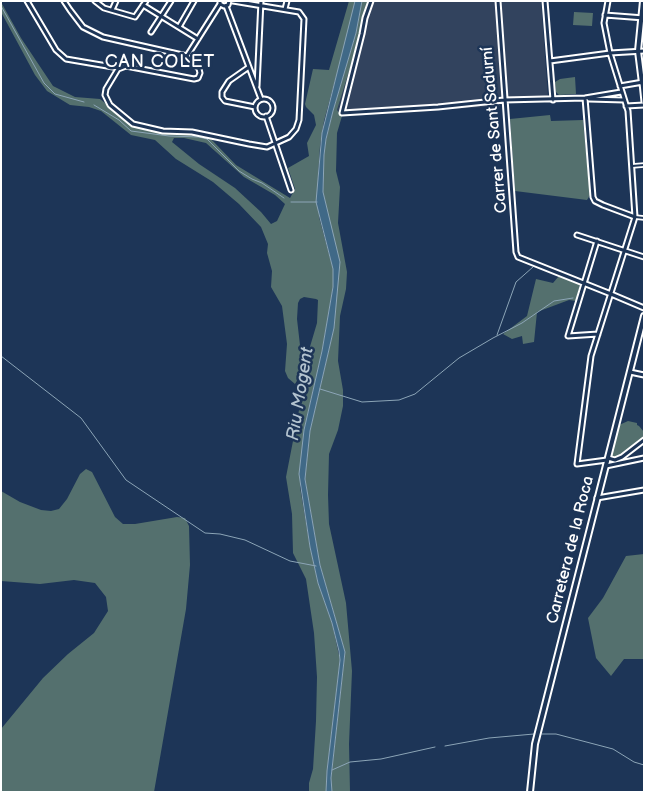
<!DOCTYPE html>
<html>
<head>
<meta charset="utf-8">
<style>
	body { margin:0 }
	#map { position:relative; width:645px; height:793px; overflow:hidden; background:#1d3557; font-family:"Balsamiq Sans",sans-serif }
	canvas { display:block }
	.frame { position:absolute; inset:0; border:2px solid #fff; pointer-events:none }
</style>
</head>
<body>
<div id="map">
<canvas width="645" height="793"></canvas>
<div class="frame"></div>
</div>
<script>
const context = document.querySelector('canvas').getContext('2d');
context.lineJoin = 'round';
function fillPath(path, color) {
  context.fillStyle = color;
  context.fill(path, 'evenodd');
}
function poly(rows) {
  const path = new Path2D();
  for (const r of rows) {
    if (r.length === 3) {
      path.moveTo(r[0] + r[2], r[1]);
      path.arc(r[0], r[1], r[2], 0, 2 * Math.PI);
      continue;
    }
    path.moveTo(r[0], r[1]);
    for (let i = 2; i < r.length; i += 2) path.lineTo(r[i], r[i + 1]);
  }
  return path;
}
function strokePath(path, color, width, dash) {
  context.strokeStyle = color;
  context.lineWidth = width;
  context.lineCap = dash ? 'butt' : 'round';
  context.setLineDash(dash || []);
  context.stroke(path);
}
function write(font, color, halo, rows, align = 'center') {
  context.font = font + ' "Balsamiq Sans",sans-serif';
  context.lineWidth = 5;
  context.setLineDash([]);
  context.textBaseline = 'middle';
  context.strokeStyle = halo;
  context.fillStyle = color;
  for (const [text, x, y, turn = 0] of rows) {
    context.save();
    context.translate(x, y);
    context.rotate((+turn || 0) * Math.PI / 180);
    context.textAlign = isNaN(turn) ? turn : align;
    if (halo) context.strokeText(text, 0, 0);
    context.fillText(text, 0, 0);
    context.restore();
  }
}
const built = poly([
	[371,1,541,1,548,98,499,101,500,106,342,116,337,110]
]);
const green = poly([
	[349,1,355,1,349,29,324,121,320,146,318,178,319,217,333,269,333,287,322,351,304,430,300,487,310,547,318,583,332,623,340,660,327,771,326,792,309,792,309,783,313,769,316,721,317,677,314,633,306,579,293,553,292,514,286,477,299,410,304,397,309,350,317,323,318,300,316,299,304,297,300,299,298,303,297,319,301,354,298,379,295,384,288,378,285,371,287,344,282,306,271,287,272,271,267,253,268,244,261,227,239,204,213,182,176,159,155,140,131,135,101,111,89,107,70,105,47,91,35,75,1,12,1,2,21,38,53,86,75,97,100,99,134,126,168,134,199,135,211,139,236,165,290,198,295,189,288,168,309,156,307,143,316,125,314,115,306,107,305,104,313,69,329,70],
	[174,138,184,138,206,143,244,177,275,195,285,204,277,221,271,224,261,212,235,188,199,164,172,142],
	[362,1,371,1,337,110,342,116,337,133,336,171,340,187,338,223,347,272,346,289,340,316,338,361,343,390,343,406,338,430,329,454,328,495,329,524,346,603,352,671,349,744,350,792,332,792,331,778,345,652,320,565,305,479,310,431,334,328,336,290,329,221,323,192,324,155,326,140,333,111,356,33],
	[574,12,593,13,592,26,573,25],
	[575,77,576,94,559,95,556,92,555,82,560,79],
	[550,115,551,121,583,120,590,195,587,200,515,191,510,119],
	[559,276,580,284,576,301,569,300,537,312,534,342,523,344,522,336,512,339,503,334,527,316,536,279,553,283],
	[628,421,637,423,637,425,639,426,644,432,644,439,621,456,616,458,612,457,611,454,617,426],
	[86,469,92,472,115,517,123,524,135,524,177,517,185,518,189,526,190,565,186,609,154,792,1,792,1,729,43,678,68,654,94,633,108,611,106,597,95,583,74,580,40,584,1,581,1,491,20,502,41,510,51,511,59,509,67,499,80,474],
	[644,554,644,659,624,659,611,676,596,658,588,618,603,598,626,556]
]);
const water = poly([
	[355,1,362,1,356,33,333,111,326,139,324,155,323,192,340,262,334,328,310,431,305,479,320,565,345,652,331,778,332,792,326,792,327,771,340,660,339,651,332,623,318,583,310,547,299,474,304,430,322,351,333,287,333,269,316,202,322,133,355,1]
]);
const stream = poly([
	[1,6,44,83,55,94,84,102],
	[94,105,119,120,131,131,169,136,199,137,207,139,239,171,252,179,262,183,284,198],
	[291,202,317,202],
	[497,335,516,282,533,267],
	[1,356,81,418,126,480,199,529,205,533,220,534,245,540,290,561,316,566],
	[320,389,362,402,399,400,415,394,459,358,493,338,522,323,554,301,573,298],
	[542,734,556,734,613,749,634,762,644,765],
	[445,746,489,738,534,734],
	[332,770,350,762,381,759,435,747]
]);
const pedestrian = poly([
	[632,166,644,165],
	[635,217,644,218]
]);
const minor = poly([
	[27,1,56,50,66,59,119,68],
	[64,1,70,10,83,27,103,37,187,56],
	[95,1,104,8,135,17,146,1],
	[220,1,220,4,224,6,228,5,229,1],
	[371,1,365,18,362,34,342,113,438,107,504,100,585,98,621,92],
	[498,1,516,252,518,257,611,294,644,308],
	[545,1,553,100],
	[143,5,198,39],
	[226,6,261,99],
	[285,9,287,1],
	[112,10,116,1],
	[605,15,644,18],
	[179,27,194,1],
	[151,32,171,1],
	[187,56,199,69,200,73,198,78,194,79,126,66,118,69,106,89,105,95,110,105,133,124,163,131,192,132,249,144,267,147,289,137,296,129,299,120,304,19,299,12,233,1],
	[187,56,220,4],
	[550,61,610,53,644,51],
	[249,67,229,81,222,92,222,97,225,101,255,107],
	[642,83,644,102],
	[257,86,261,1],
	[620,86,643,82],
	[585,98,593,197,595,201,603,205,635,217],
	[589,99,624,100],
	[264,108,9],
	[626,106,644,105],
	[266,116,291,190],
	[577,235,644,257],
	[597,241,568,336,598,334],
	[630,372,644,375],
	[608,458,615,460,622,457,644,440],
	[607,460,577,464,591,356,635,217,628,111,610,53,604,23,608,1],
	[606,466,644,458],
	[597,498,644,490]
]);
const tertiary = poly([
	[642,83,638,51,643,1],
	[530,792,535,744,644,316]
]);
const streetNames = [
	["Carrer de Sant Sadurní",495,130,-95],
	["Carretera de la Roca",571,550,-76]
];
const neighbourhoodNames = [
	["CAN COLET",160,62]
];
const waterNames = [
	["Riu Mogent",301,394,-81]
];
fillPath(built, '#32435e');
fillPath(green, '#54706e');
fillPath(water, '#406987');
strokePath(water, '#8ca5b7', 1);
strokePath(stream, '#8ca5b7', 1);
strokePath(pedestrian, '#fff', 5.5);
strokePath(minor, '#fff', 7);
strokePath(tertiary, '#fff', 8);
strokePath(pedestrian, '#1d3557', 2);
strokePath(minor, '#1d3557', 3);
strokePath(tertiary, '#1d3557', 4);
write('16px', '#fff', '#1d3557', streetNames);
context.letterSpacing = '1px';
write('18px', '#fff', '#1d3557', neighbourhoodNames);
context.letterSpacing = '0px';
write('italic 18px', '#b3c3cf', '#1d3557', waterNames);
</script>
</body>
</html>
